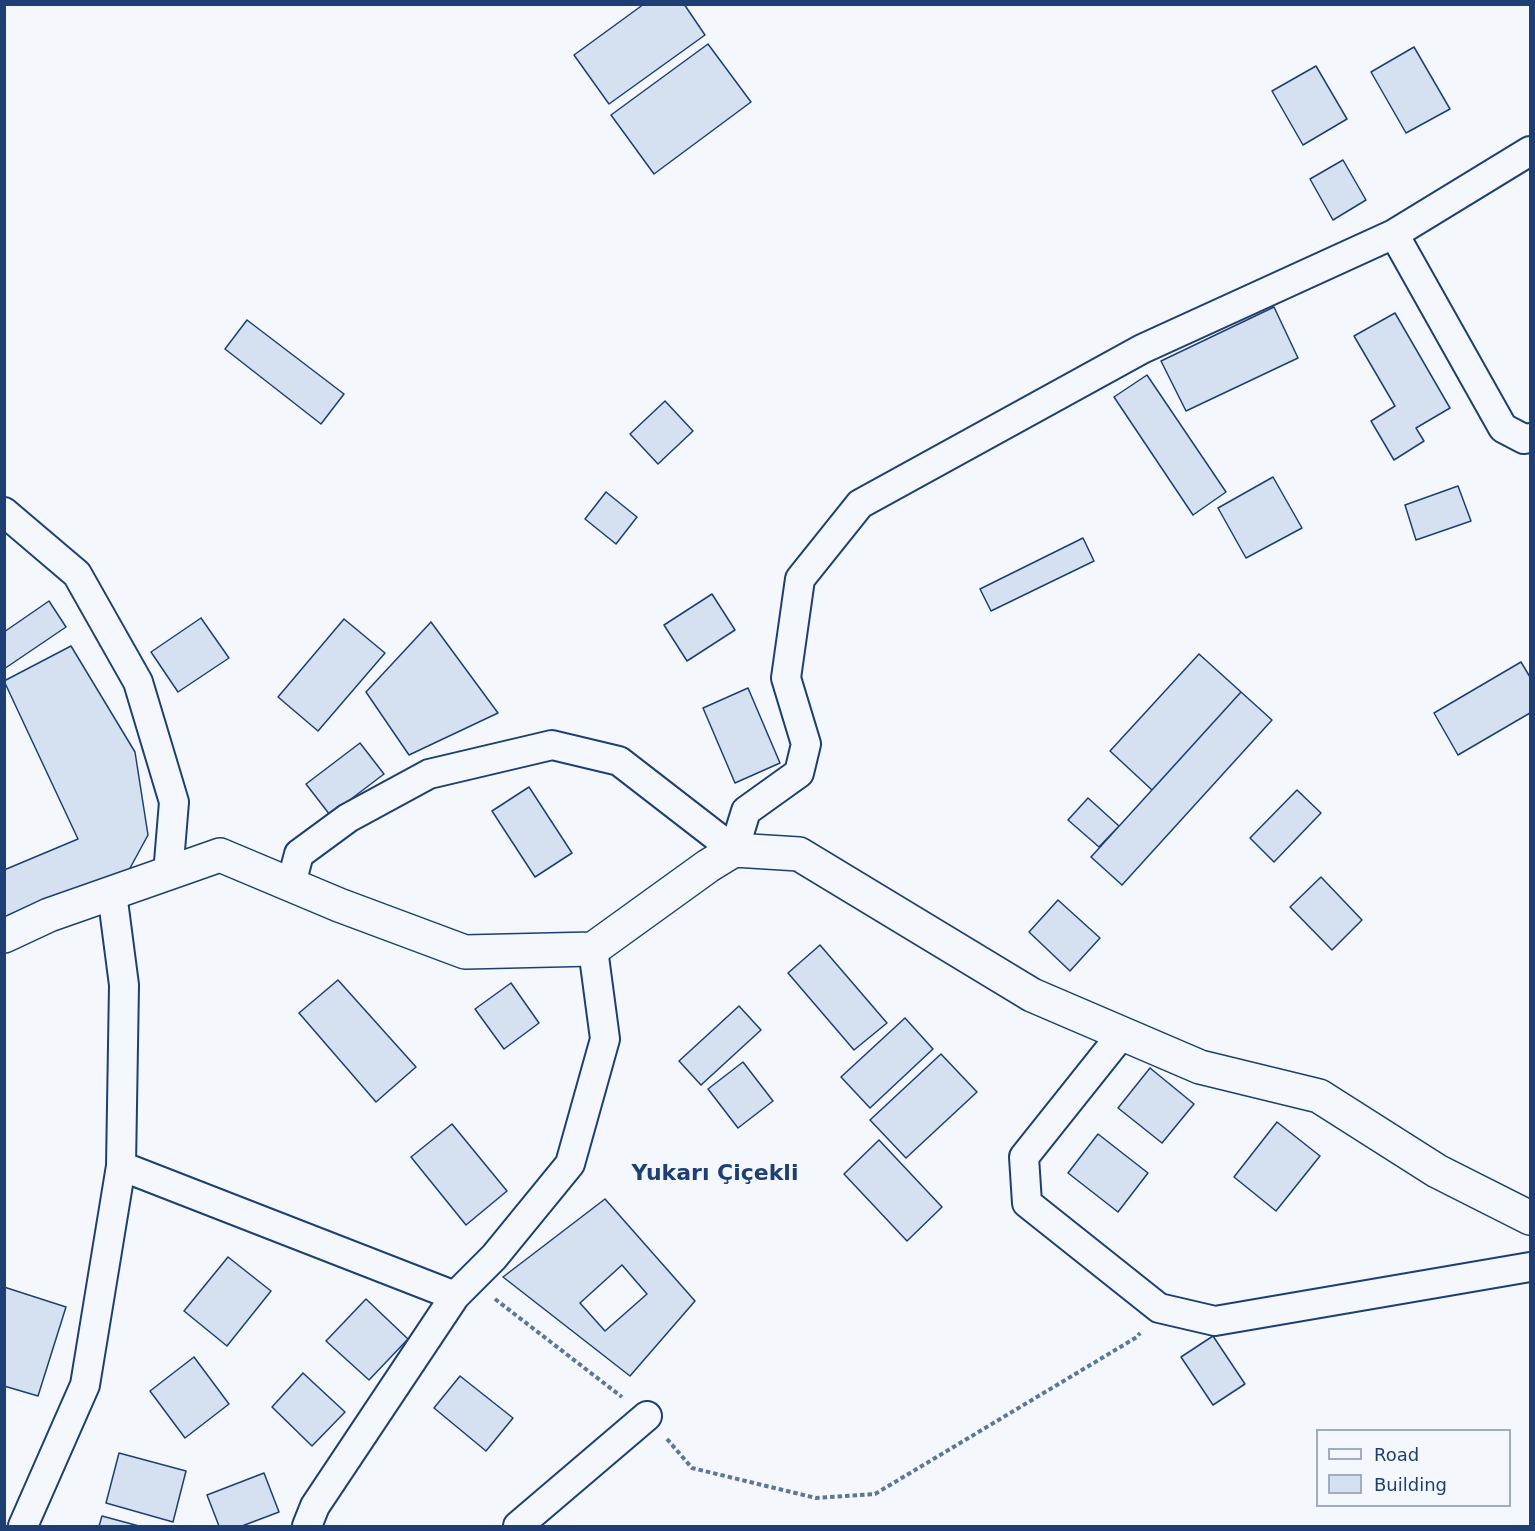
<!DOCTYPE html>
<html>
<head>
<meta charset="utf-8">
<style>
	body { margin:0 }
	#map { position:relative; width:1535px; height:1531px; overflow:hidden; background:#f4f7fb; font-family:"DejaVu Sans",sans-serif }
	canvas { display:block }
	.frame { position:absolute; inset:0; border:6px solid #1d3f73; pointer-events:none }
	.legend { position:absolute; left:1316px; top:1429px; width:195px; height:78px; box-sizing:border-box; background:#f4f7fb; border:2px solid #9eadc5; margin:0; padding:8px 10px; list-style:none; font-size:18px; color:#1d3f73 }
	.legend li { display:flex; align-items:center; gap:12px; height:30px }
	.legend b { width:30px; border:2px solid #9eadc5 }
</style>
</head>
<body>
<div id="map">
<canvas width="1535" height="1531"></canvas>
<div class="frame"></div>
<ul class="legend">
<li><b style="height:8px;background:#f4f7fb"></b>Road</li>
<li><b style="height:16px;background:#d5e0f0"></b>Building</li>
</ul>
</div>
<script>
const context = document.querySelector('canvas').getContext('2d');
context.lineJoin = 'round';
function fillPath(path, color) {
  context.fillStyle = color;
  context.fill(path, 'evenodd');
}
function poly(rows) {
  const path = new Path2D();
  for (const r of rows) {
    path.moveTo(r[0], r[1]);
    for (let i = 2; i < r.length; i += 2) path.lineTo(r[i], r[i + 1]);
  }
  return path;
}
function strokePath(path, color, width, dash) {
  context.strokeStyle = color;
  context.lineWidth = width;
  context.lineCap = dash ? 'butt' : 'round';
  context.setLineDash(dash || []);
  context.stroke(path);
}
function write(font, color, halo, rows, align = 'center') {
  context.font = font + ' "DejaVu Sans",sans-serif';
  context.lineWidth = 4.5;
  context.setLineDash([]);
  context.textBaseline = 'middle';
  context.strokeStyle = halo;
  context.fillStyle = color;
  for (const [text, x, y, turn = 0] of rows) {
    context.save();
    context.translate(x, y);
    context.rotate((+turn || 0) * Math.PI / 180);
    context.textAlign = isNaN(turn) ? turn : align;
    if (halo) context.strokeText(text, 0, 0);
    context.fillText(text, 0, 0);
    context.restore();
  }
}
const building = poly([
	[644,4,684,4,705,35,609,104,574,55,644,4],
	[708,44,751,102,654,174,611,115,708,44],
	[1414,47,1450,109,1406,133,1371,72,1414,47],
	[1316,66,1347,119,1303,145,1272,91,1316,66],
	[1343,160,1366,200,1333,220,1310,179,1343,160],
	[1274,307,1298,358,1186,411,1161,361,1274,307],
	[1395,313,1450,408,1416,428,1424,441,1394,460,1371,421,1395,406,1354,336,1395,313],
	[247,320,344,394,321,424,225,349,247,320],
	[1147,375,1226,492,1193,515,1114,397,1147,375],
	[665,401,693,431,658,464,630,434,665,401],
	[1273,477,1302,528,1246,558,1218,508,1273,477],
	[1458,486,1471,521,1416,540,1405,505,1458,486],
	[606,492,637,517,616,544,585,519,606,492],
	[1083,538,1094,561,991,611,980,589,1083,538],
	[712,594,735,630,687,661,664,625,712,594],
	[49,601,66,627,4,669,4,632,49,601],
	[201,618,229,658,178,692,151,652,201,618],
	[344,619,385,653,318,731,278,697,344,619],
	[431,622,498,713,409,755,366,692,431,622],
	[71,646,135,752,148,835,129,870,4,922,4,870,78,839,4,681,71,646],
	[1199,654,1241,692,1152,790,1110,751,1199,654],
	[1521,662,1530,677,1530,713,1458,755,1434,713,1521,662],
	[748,688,780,763,735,783,703,708,748,688],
	[1241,692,1272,720,1122,885,1091,857,1241,692],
	[360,743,384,774,330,815,306,784,360,743],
	[529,787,572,853,535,877,492,811,529,787],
	[1297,790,1321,813,1274,862,1250,838,1297,790],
	[1088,798,1119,826,1099,847,1068,820,1088,798],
	[1321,877,1362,920,1332,950,1290,907,1321,877],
	[1058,900,1100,938,1070,971,1029,932,1058,900],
	[820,945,887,1023,854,1050,788,973,820,945],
	[338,980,416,1067,376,1102,299,1013,338,980],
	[511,983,539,1023,504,1049,475,1009,511,983],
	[739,1006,761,1030,701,1085,679,1061,739,1006],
	[905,1018,933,1049,870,1108,841,1077,905,1018],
	[941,1054,977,1092,906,1158,870,1120,941,1054],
	[743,1062,773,1101,738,1128,708,1089,743,1062],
	[1150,1068,1194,1104,1162,1143,1118,1108,1150,1068],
	[1277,1122,1320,1156,1276,1211,1234,1177,1277,1122],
	[452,1124,507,1191,466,1225,411,1157,452,1124],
	[1098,1134,1148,1173,1118,1212,1068,1173,1098,1134],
	[879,1140,942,1207,907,1241,844,1174,879,1140],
	[605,1199,695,1301,630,1376,503,1277,605,1199],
	[622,1265,647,1294,605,1331,580,1303,622,1265],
	[228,1257,271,1291,227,1346,184,1311,228,1257],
	[4,1287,66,1307,38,1396,4,1386,4,1287],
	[366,1299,408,1339,369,1380,326,1341,366,1299],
	[1213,1336,1245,1384,1213,1405,1181,1357,1213,1336],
	[194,1357,229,1404,185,1438,150,1391,194,1357],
	[303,1373,345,1412,312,1446,272,1407,303,1373],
	[460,1376,513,1418,486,1451,434,1408,460,1376],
	[119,1453,186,1471,173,1522,106,1503,119,1453],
	[264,1473,279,1512,242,1526,219,1526,207,1495,264,1473],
	[102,1516,139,1526,99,1526,102,1516]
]);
const path = poly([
	[495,1299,622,1397],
	[667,1439,692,1468,816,1498,875,1494,1137,1337,1140,1333]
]);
const street = poly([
	[1394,234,1503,428,1524,439,1530,438],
	[4,512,77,574,138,682,174,802,168,874],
	[291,884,299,854,348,818,429,774,552,745,619,761,734,850,746,811,799,773,806,744,786,678,800,579,860,504,1142,349,1394,234,1530,151],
	[1122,1034,1024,1157,1027,1203,1159,1308,1215,1321,1530,1267],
	[121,1166,455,1296],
	[23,1526,85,1385,121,1166,124,985,112,893],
	[307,1526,315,1506,455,1296,494,1257,570,1164,605,1039,593,949],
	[518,1526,647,1416]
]);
const secondary = poly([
	[4,936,49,915,220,855,339,905,465,952,593,949,708,866,734,850,799,854,1032,995,1200,1067,1319,1096,1437,1171,1530,1218]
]);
const quarterNames = [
	["Yukarı Çiçekli",715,1174]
];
fillPath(building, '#d5e0f0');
strokePath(building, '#1d3f73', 1.5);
strokePath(street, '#1d3f73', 32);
strokePath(secondary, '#1d3f73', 36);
strokePath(path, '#5e769c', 4, [4.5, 3]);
strokePath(street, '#f4f7fb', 28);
strokePath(secondary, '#f4f7fb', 33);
write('bold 22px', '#1d3f73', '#f4f7fb', quarterNames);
</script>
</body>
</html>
